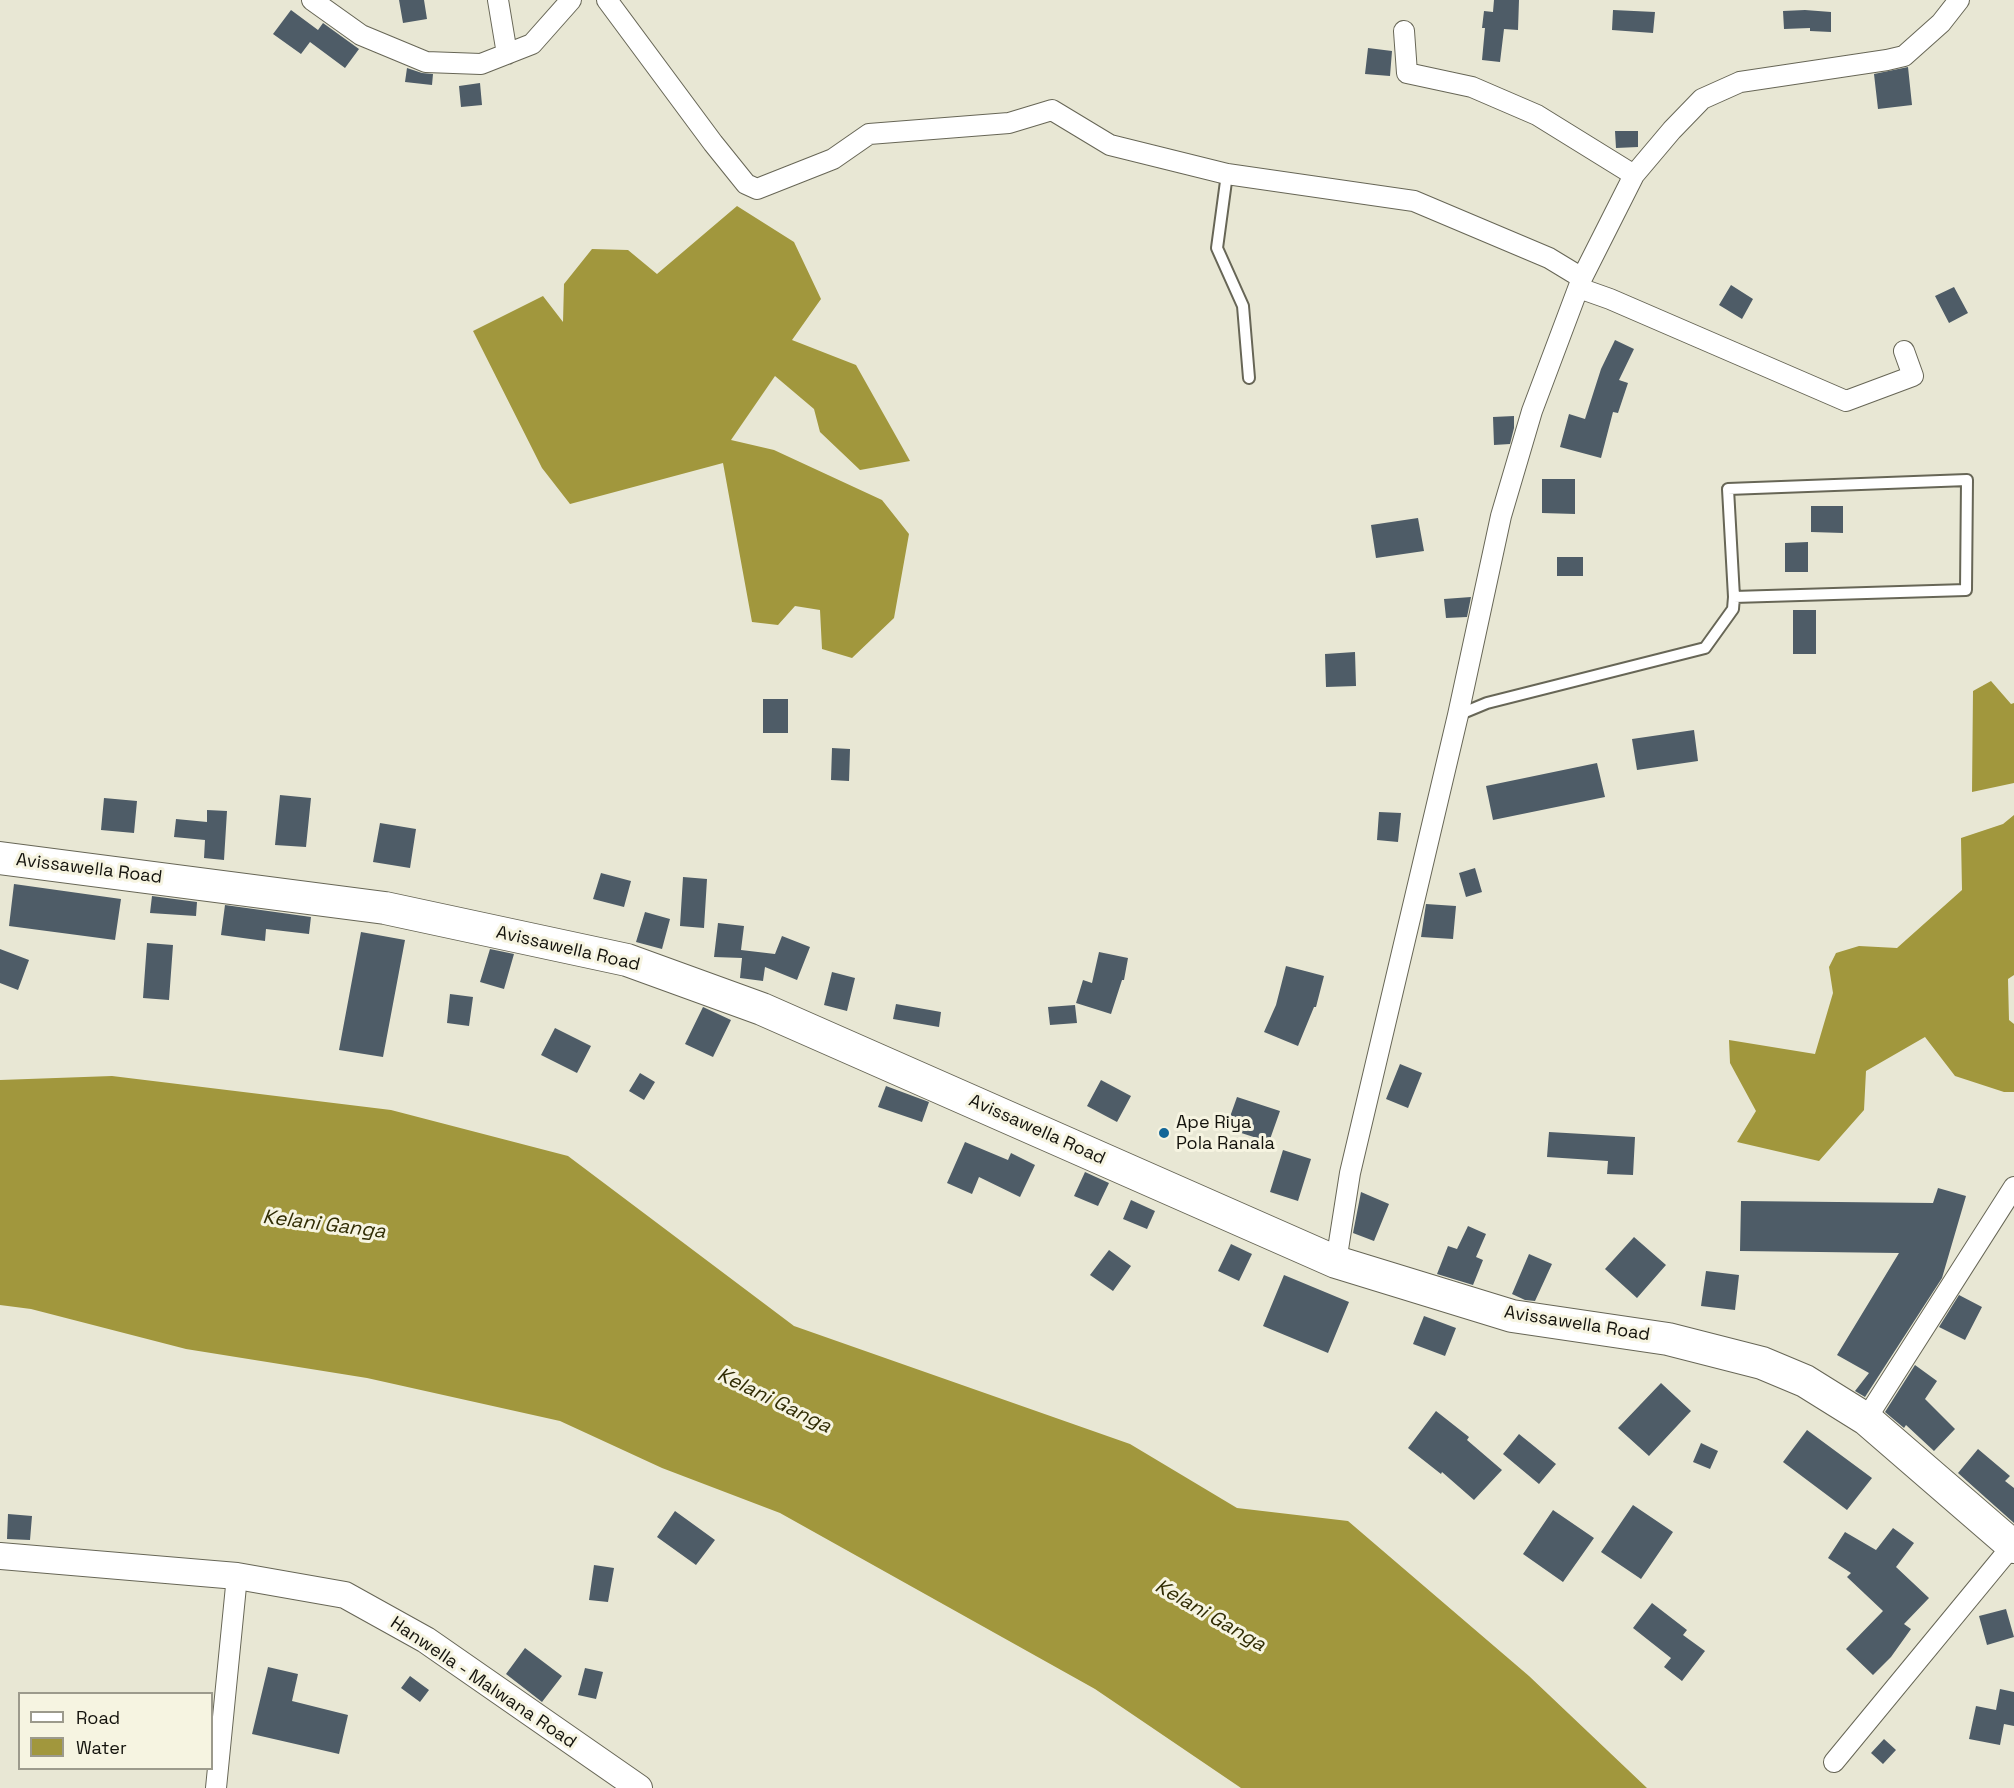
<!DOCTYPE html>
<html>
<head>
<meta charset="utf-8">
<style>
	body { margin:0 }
	#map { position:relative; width:2014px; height:1788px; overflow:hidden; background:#e8e7d4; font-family:"Space Grotesk",sans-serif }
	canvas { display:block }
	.legend { position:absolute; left:18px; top:1692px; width:195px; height:78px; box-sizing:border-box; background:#f6f4e1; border:2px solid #9c9a8c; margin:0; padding:8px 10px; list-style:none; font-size:18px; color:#14130d }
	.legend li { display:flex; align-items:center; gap:12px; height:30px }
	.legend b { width:30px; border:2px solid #9c9a8c }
</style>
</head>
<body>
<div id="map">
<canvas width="2014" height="1788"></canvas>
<ul class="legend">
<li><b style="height:8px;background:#fff"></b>Road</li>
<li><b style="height:16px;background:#a1973d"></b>Water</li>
</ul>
</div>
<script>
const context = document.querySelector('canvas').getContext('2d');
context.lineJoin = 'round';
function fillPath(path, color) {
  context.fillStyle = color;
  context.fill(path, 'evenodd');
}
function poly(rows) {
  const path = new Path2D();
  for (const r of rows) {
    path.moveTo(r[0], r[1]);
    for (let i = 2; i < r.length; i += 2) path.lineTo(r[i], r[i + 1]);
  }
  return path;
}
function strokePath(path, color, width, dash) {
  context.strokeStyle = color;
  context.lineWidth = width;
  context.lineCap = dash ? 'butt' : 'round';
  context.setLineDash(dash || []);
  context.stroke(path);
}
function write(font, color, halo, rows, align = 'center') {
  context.font = font + ' "Space Grotesk",sans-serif';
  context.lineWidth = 6;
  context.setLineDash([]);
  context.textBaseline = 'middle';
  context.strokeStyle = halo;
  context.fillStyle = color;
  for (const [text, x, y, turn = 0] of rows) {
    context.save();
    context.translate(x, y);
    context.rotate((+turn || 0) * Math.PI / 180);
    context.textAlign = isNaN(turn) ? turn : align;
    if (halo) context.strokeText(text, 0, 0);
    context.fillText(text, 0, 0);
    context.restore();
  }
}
const water = poly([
	[737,206,794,242,821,299,792,340,856,365,910,461,860,470,820,432,814,409,775,376,731,440,774,450,882,500,909,534,894,618,852,658,822,649,820,610,795,606,778,625,752,622,723,463,570,504,542,468,473,331,543,296,563,322,564,284,592,249,628,250,657,274],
	[1991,681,2011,704,2014,703,2014,783,1972,792,1973,691],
	[2014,815,2014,975,2008,979,2009,1020,2014,1024,2014,1092,2004,1092,1955,1076,1925,1037,1866,1071,1864,1110,1819,1161,1737,1142,1756,1111,1730,1063,1729,1040,1815,1054,1833,993,1829,967,1836,953,1859,946,1897,948,1962,890,1961,838,2003,824],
	[112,1076,391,1110,568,1156,794,1326,1130,1444,1237,1508,1348,1521,1529,1676,1647,1788,1241,1788,1095,1689,780,1513,662,1468,560,1421,367,1378,186,1349,31,1309,0,1305,0,1080]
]);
const building = poly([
	[399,0,424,0,427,19,403,23],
	[1494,0,1519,0,1518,30,1504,29,1500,62,1482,60,1485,28,1482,28,1484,11,1493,12],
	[291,10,318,30,323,23,359,49,345,68,310,42,301,54,273,34],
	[1613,10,1655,12,1653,33,1612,30],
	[1805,10,1831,12,1831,32,1810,31,1810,28,1784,29,1783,11],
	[1368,48,1392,51,1390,76,1365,74],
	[1908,67,1912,105,1878,109,1874,74],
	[407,68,422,73,433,74,432,85,405,82],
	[480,83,482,105,461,107,459,86],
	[1615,131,1638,131,1638,147,1616,148],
	[1731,285,1753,299,1742,319,1719,305],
	[1954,287,1968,313,1949,323,1935,296],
	[1615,340,1634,349,1619,380,1628,383,1618,413,1613,412,1601,458,1560,447,1569,414,1585,419,1601,369],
	[1514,416,1514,428,1510,444,1494,445,1493,417],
	[1542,479,1575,479,1575,514,1542,513],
	[1811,506,1843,506,1843,533,1811,532],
	[1418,518,1424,551,1376,558,1371,525],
	[1808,542,1808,572,1785,572,1785,543],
	[1557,557,1583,557,1583,576,1557,576],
	[1471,597,1467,617,1446,618,1444,599],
	[1793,610,1816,610,1816,654,1793,654],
	[1355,652,1356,686,1326,687,1325,654],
	[763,699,788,699,788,733,763,733],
	[1694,730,1698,761,1637,770,1632,739],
	[832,748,850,749,849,781,831,780],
	[1597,763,1605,797,1493,820,1486,786],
	[280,795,311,798,306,847,275,845],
	[104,798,137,801,134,833,101,830],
	[207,810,227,811,224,860,204,858,205,840,174,837,176,819,207,822],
	[1379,812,1401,813,1398,842,1377,840],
	[380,823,416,829,410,868,373,862],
	[1475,868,1482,892,1466,897,1459,873],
	[601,873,631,881,624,907,593,899],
	[683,877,707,879,704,928,680,926],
	[14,884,121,899,115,940,9,926],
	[152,896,197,902,196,916,150,913],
	[1426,904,1456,906,1453,939,1421,937],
	[225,905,311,917,309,934,266,929,265,941,221,935],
	[645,912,670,919,662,949,636,942],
	[718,923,744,926,741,950,775,954,782,936,810,947,797,980,765,967,763,981,740,978,742,958,714,957],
	[361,932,405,940,383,1057,339,1050],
	[147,943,173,945,169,1000,143,998],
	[0,949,29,960,18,990,0,983],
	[490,949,514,954,504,989,480,982],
	[1099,952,1128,958,1124,980,1122,980,1111,1014,1076,1003,1083,980,1092,983],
	[1286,966,1324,976,1316,1007,1314,1007,1298,1046,1264,1032,1276,1005],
	[832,972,855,978,847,1011,824,1005],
	[450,994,473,997,469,1026,447,1023],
	[896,1004,941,1012,939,1027,893,1019],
	[1075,1005,1077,1023,1050,1025,1048,1007],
	[703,1007,731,1020,713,1057,685,1044],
	[555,1028,591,1046,577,1073,541,1055],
	[1400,1064,1422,1073,1408,1108,1386,1099],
	[640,1073,655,1082,644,1100,629,1091],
	[1101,1080,1131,1096,1117,1122,1087,1106],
	[886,1086,929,1102,922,1122,878,1107],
	[1237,1097,1280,1111,1269,1142,1226,1128],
	[1549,1132,1635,1137,1633,1175,1607,1174,1608,1161,1547,1157],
	[965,1142,1008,1160,1011,1153,1035,1165,1020,1197,979,1177,972,1194,947,1183],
	[1283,1150,1311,1159,1298,1201,1270,1192],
	[1085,1172,1109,1183,1098,1206,1074,1196],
	[1938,1188,1966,1196,1942,1278,1865,1397,1855,1391,1869,1373,1837,1355,1899,1253,1740,1251,1741,1201,1933,1203],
	[1361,1192,1389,1204,1374,1241,1353,1233],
	[1131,1200,1155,1211,1147,1229,1123,1219],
	[1468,1226,1486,1234,1476,1257,1483,1260,1473,1285,1437,1274,1448,1246,1457,1249],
	[1634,1237,1666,1265,1637,1298,1605,1269],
	[1231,1244,1252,1254,1239,1281,1218,1271],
	[1109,1250,1131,1266,1113,1291,1090,1275],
	[1529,1254,1552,1264,1535,1301,1525,1300,1512,1294],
	[1706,1271,1739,1275,1735,1310,1701,1306],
	[1284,1275,1349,1302,1328,1353,1263,1326],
	[1959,1295,1982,1307,1965,1340,1939,1327],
	[1424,1316,1456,1328,1445,1356,1413,1344],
	[1915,1365,1937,1381,1925,1399,1955,1429,1934,1451,1906,1425,1904,1428,1885,1412],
	[1661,1383,1691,1411,1649,1456,1618,1428],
	[1436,1411,1469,1437,1467,1440,1502,1470,1474,1500,1442,1472,1441,1474,1408,1448],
	[1807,1430,1872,1478,1847,1510,1783,1462],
	[1519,1434,1556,1464,1539,1484,1503,1454],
	[1701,1443,1718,1451,1710,1469,1693,1462],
	[1978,1449,2010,1476,2005,1481,2014,1488,2014,1523,1958,1473],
	[1633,1505,1673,1532,1641,1579,1601,1552],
	[1553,1510,1594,1538,1563,1582,1523,1554],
	[675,1511,715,1540,696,1565,657,1537],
	[8,1514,32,1516,30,1540,7,1539],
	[1893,1528,1914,1543,1896,1567,1929,1598,1904,1624,1911,1629,1891,1657,1873,1675,1846,1649,1883,1611,1847,1577,1851,1573,1828,1558,1845,1532,1876,1550],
	[594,1565,614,1568,608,1602,589,1600],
	[1652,1603,1687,1630,1683,1635,1705,1651,1682,1681,1664,1667,1671,1658,1633,1628],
	[2006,1609,2014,1637,1987,1645,1979,1616],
	[525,1648,562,1676,542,1702,506,1674],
	[268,1667,298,1674,292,1701,348,1715,339,1754,252,1734],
	[585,1668,603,1672,596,1699,578,1695],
	[410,1676,429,1690,420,1702,401,1688],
	[2000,1689,2014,1692,2014,1726,2004,1724,2000,1745,1969,1739,1976,1706,1996,1710],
	[1884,1739,1896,1750,1883,1764,1871,1753]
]);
const service = poly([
	[1227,174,1217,248,1243,306,1249,378],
	[1458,715,1487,703,1705,648,1733,609,1734,597,1728,489,1967,480,1966,590,1734,597]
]);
const minor = poly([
	[312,0,361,35,426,62,481,64,532,44,571,0],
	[498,0,507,54],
	[607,0,713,143,746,184,757,189,833,159,869,134,1009,123,1052,110,1110,145,1227,174,1414,201,1549,258,1582,278],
	[1404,31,1407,73,1472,87,1537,115,1634,175],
	[1579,288,1610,299,1846,401,1913,376,1904,351],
	[1336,1262,1350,1173,1458,715,1501,516,1532,411,1582,278,1634,175,1672,130,1702,99,1740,82,1887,60,1904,56,1941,23,1959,0],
	[1866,1419,2014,1187],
	[1834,1762,2012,1546],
	[216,1788,237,1576]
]);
const tertiary = poly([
	[0,1556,237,1576,345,1595,426,1640,639,1788]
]);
const primary = poly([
	[0,858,385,908,627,960,762,1009,1336,1262,1512,1316,1668,1339,1762,1363,1805,1381,1866,1419,2014,1547]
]);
const markers = [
	[1164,1133,6,"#126697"]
];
const streetNames = [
	["Avissawella Road",89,869,7],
	["Avissawella Road",568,949,13],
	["Avissawella Road",1037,1130,24],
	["Avissawella Road",1577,1324,9],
	["Hanwella - Malwana Road",483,1683,34]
];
const poiNames = [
	["Ape Riya",1176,1123],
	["Pola Ranala",1176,1144]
];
const waterNames = [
	["Kelani Ganga",324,1225,7],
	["Kelani Ganga",774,1401,26],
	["Kelani Ganga",1210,1616,30]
];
fillPath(water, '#a1973d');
fillPath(building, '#4e5c67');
strokePath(service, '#676656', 14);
strokePath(minor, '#676656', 22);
strokePath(tertiary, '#676656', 28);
strokePath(primary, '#676656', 34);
strokePath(service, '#fff', 10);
strokePath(minor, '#fff', 20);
strokePath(tertiary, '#fff', 26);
strokePath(primary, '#fff', 32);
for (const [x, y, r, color] of markers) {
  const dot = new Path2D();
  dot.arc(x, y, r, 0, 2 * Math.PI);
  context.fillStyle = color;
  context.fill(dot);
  strokePath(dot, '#f6f4e1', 2);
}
write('18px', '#14130d', '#f6f4e1', streetNames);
write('18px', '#14130d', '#f6f4e1', poiNames, 'left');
write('italic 20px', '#302c04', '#f6f4e1', waterNames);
</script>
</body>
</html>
